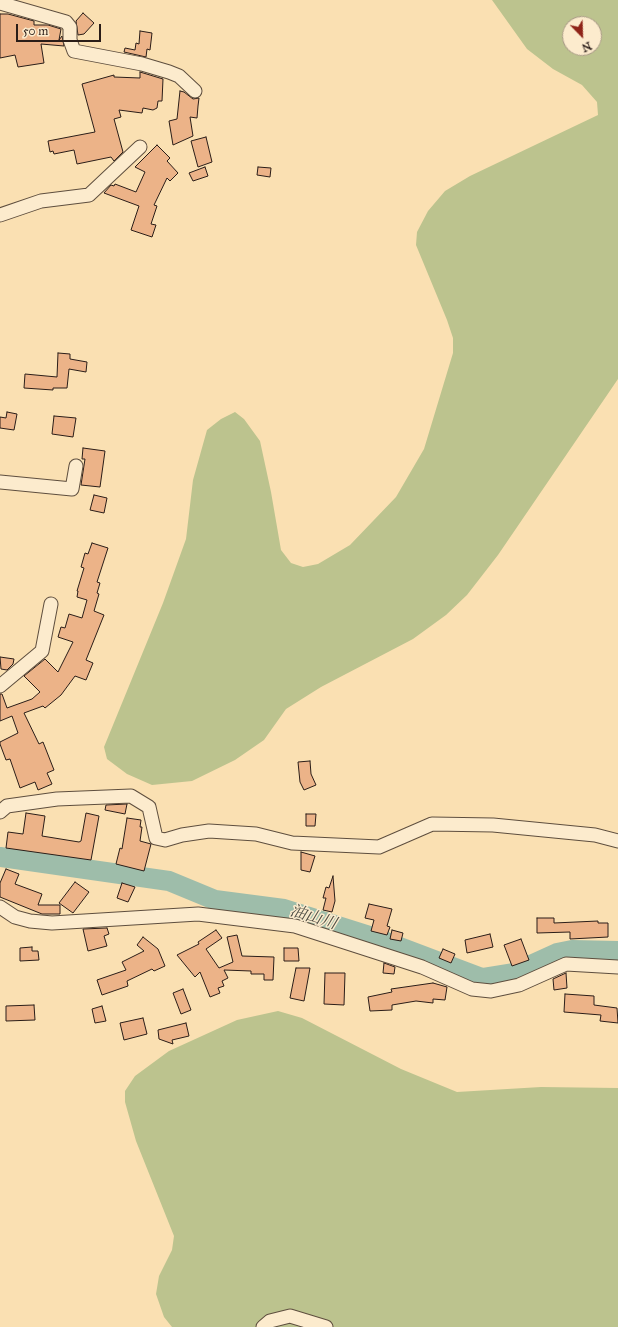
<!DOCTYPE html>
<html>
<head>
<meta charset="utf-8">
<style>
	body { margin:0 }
	#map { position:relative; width:618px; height:1327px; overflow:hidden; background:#fae0b2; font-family:"IM FELL Great Primer",serif }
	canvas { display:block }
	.north { position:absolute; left:562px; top:16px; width:40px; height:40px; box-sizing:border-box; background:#fcebcd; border:1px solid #a89985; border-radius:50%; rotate:157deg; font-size:11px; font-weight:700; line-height:16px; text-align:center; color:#2a1d18 }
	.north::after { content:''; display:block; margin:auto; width:14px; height:18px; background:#8f2418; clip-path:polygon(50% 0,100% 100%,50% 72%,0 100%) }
	.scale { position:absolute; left:16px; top:24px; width:85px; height:18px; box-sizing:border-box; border:2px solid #2a1d18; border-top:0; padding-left:5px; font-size:12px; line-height:14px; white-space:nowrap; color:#2a1d18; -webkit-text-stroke:3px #fcebcd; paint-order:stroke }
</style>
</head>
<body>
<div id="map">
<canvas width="618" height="1327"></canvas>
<div class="north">N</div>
<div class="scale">50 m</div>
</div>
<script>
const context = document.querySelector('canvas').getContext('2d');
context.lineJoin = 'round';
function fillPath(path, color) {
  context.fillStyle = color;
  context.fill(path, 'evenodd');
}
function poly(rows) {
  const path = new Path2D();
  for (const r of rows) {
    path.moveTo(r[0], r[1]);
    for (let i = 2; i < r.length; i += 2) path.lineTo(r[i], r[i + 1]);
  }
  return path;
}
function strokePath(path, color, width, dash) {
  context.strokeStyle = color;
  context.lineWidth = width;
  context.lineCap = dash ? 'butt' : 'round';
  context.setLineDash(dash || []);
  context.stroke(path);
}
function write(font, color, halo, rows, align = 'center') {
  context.font = font + ' "IM FELL Great Primer","Noto Serif JP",serif';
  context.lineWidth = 3;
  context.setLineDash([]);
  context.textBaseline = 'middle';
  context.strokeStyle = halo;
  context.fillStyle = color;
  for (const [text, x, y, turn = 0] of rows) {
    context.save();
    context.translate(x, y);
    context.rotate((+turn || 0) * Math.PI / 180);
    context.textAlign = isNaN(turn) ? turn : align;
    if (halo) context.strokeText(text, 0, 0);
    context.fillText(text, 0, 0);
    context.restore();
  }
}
const green = poly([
	[492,0,618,0,618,379,498,555,467,595,446,615,413,639,321,687,286,709,264,740,235,760,192,781,152,785,127,774,107,759,104,747,163,603,186,539,193,480,207,430,221,419,235,412,244,419,260,441,271,492,281,550,291,563,303,567,318,564,350,545,396,497,424,449,453,353,453,338,447,320,416,245,417,232,428,211,445,191,470,176,598,115,597,102,582,85,553,69,527,49],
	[570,24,594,24,594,48,570,48],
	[278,1011,302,1018,401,1069,457,1092,541,1087,618,1088,618,1327,172,1327,164,1317,156,1294,159,1276,172,1250,174,1236,136,1141,125,1102,125,1091,135,1076,169,1051,237,1020]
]);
const river = poly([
	[0,857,169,881,215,900,284,909,376,938,482,978,513,973,557,953,572,950,618,951]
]);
const building = poly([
	[83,13,94,23,84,34,78,35,76,21,83,13],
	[0,14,8,14,34,21,34,25,48,25,61,29,59,40,62,36,64,46,41,44,44,63,18,67,15,55,0,58,0,14],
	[140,31,152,33,150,50,147,49,146,57,124,52,125,48,135,50,136,43,139,44,140,31],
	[140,72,163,79,162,101,158,101,157,108,153,110,143,108,142,113,119,110,121,117,114,119,123,152,114,161,111,157,77,164,74,150,54,154,53,151,50,152,48,141,95,132,82,84,114,75,114,77,140,78,140,72],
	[180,91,184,92,193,99,199,98,198,106,197,118,190,117,193,136,173,145,169,121,177,119,180,91],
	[206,137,212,162,198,167,191,141,206,137],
	[157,145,170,158,167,161,178,173,170,181,167,178,154,205,157,206,151,224,156,225,152,237,131,230,139,206,104,193,111,185,114,186,115,184,136,192,145,172,135,167,157,145],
	[205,167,208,176,193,181,189,173,205,167],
	[258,167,271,168,270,177,257,175,258,167],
	[58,353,70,354,70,359,87,362,86,372,69,369,67,388,53,388,53,390,24,388,25,374,57,377,58,353],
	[7,412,17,414,14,430,0,428,0,417,6,418,7,412],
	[54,416,76,418,73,437,52,434,54,416],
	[83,448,105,451,100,487,81,485,85,459,82,459,83,448],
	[94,495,107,498,104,513,90,510,94,495],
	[92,543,108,548,97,582,100,583,97,593,99,594,94,611,104,615,86,660,93,663,86,680,75,676,61,695,45,708,43,706,24,713,39,744,43,742,54,770,47,773,52,784,38,790,35,782,20,788,10,759,6,760,0,744,0,742,18,733,12,716,0,721,0,694,2,694,7,708,32,699,40,692,24,676,45,659,58,672,73,642,58,637,61,627,65,628,69,614,82,618,87,600,77,597,78,591,77,591,84,568,81,567,85,553,88,554,92,543],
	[0,657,14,659,13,664,7,670,1,669,0,657],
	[310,761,311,774,316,785,304,790,300,782,298,762,310,761],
	[127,804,125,814,105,810,106,805,127,804],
	[26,813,45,816,42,836,79,842,81,841,86,813,99,816,91,860,6,848,8,832,23,834,26,813],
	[306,814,316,814,315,826,306,826,306,814],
	[127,818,141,820,140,827,142,827,140,841,151,844,144,871,116,864,120,848,122,849,127,818],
	[301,852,315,856,310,872,301,870,301,852],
	[6,869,19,874,15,884,42,894,38,905,60,905,60,914,42,914,0,897,0,883,6,869],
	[333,876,335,901,332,912,323,910,326,898,323,898,326,887,329,888,333,876],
	[75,882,89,892,73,913,59,903,75,882],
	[122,883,135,887,128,902,117,898,122,883],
	[369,904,392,909,387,926,390,927,387,935,371,931,374,920,365,918,369,904],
	[537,918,554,918,554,923,598,921,598,923,608,923,608,937,570,939,570,932,537,933,537,918],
	[107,928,109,934,104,936,107,946,88,951,83,929,107,928],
	[216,930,222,938,206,949,219,968,233,962,227,937,237,935,242,956,274,957,273,980,264,980,264,974,251,974,251,971,224,970,228,978,222,981,224,986,218,988,220,993,210,997,200,972,195,977,177,955,199,944,198,942,216,930],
	[392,930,403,933,401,941,390,939,392,930],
	[490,934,493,947,467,953,465,940,490,934],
	[143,937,158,949,165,966,154,971,152,969,127,981,128,986,102,995,97,980,126,970,122,962,144,951,137,945,143,937],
	[521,939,529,960,512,966,504,945,521,939],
	[32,947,32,951,38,951,39,960,20,961,20,948,32,947],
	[284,948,298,948,299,961,284,961,284,948],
	[443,949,455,954,451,963,439,958,443,949],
	[384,963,395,967,394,974,383,973,384,963],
	[296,968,310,968,304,1001,290,998,296,968],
	[325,973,345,973,344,1005,324,1004,325,973],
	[566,973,567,988,554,990,553,979,566,973],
	[433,983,447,987,445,1000,433,999,433,1003,416,1001,392,1005,392,1010,370,1011,368,997,392,992,391,989,433,983],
	[183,989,191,1010,181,1014,173,993,183,989],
	[565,994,594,996,594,1005,617,1008,618,1023,600,1021,601,1015,564,1012,565,994],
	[34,1005,35,1020,6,1021,6,1006,34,1005],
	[102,1006,106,1021,95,1023,92,1009,102,1006],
	[143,1018,147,1034,124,1040,120,1023,143,1018],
	[186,1023,189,1036,172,1040,173,1044,159,1039,158,1030,186,1023]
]);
const minor = poly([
	[0,3,66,22,70,27,70,40,74,51,142,64,169,72,179,76,195,91],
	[0,215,41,201,89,195,140,147],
	[0,482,72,489,76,466],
	[0,686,42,651,51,604],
	[0,812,7,806,57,799,131,796,149,807,156,838,165,840,182,835,209,831,256,834,292,843,379,847,432,824,493,825,595,835,618,841],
	[0,907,15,917,30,921,52,923,198,914,295,926,422,967,472,989,491,991,519,985,566,964,618,967],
	[263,1327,270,1321,290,1316,326,1327]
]);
const waterNames = [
	["油山川",313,918,17]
];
fillPath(green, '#bcc38e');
strokePath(river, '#9ebdaa', 20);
fillPath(building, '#ecb388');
strokePath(building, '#2a1d18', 1);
strokePath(minor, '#5e4e3e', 15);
strokePath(minor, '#fcebcd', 13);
write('italic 16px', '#4d4d44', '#fcebcd', waterNames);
</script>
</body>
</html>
